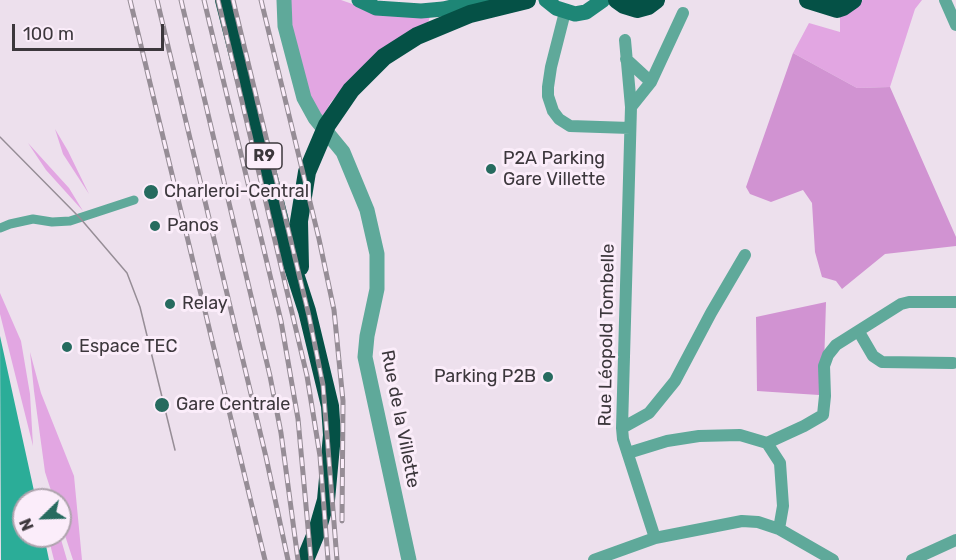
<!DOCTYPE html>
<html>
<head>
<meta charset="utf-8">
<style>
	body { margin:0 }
	#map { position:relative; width:956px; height:560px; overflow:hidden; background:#ede0ed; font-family:Rubik,sans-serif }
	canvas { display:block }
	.north { position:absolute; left:12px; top:488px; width:60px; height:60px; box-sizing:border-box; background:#fbedfa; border:2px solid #afa4ae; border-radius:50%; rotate:247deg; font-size:16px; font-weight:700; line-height:24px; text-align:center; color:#3c373c }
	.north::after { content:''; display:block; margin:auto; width:21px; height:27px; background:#266b5f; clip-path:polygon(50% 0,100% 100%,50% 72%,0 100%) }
	.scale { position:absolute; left:12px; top:24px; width:152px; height:27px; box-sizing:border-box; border:3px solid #3c373c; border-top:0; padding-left:8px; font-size:18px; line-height:21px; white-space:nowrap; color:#3c373c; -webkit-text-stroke:4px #fbedfa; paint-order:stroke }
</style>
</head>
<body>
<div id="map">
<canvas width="956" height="560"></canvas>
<div class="north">N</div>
<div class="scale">100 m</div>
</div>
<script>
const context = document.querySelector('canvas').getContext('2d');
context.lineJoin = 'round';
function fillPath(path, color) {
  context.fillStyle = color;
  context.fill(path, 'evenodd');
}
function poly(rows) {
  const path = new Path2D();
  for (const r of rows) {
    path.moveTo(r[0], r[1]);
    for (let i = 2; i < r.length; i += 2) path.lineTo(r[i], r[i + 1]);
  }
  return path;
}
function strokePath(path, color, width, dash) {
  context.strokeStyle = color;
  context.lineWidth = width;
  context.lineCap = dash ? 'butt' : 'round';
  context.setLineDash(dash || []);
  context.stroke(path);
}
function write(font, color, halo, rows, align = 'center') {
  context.font = font + ' Rubik,sans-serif';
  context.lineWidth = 6;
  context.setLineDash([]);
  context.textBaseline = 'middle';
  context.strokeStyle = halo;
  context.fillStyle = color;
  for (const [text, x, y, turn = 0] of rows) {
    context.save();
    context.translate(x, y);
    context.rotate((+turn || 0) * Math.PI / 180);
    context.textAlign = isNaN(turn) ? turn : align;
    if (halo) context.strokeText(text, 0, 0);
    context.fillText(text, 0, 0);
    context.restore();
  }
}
const green = poly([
	[291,0,341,0,381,14,430,16,428,23,354,76,331,102,322,118,308,98,290,25],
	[863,0,922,0,915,9,890,87,857,88,793,53,809,23,840,32,840,14],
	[55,129,68,151,89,194,63,154],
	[28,143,69,188,83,211,46,170],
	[0,293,21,341,30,394,33,446,0,314],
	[30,352,41,393,74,476,82,560,73,560,60,520,60,500,54,500,45,472,34,391],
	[48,536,60,536,67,560,54,560]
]);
const forest = poly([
	[793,53,857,88,890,87,956,237,956,246,885,254,842,289,836,281,822,277,815,252,812,203,803,190,771,202,750,194,746,187],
	[826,302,824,366,819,395,757,391,756,317]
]);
const water = poly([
	[0,336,36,500,24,500,24,536,44,536,49,560,1,560]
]);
const pedestrian = poly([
	[0,228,10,224,33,219,52,222,70,221,134,200]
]);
const minor = poly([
	[945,0,956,25],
	[565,12,551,67,548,87,548,96,553,111,559,119,570,126,630,128],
	[625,40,631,107,622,428,623,439,655,538],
	[626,59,651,82],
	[631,107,651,82,683,13],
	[859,332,873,356,882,362,953,363],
	[622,428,649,413,675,381,711,313,745,255],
	[767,443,804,426,823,415,825,396,824,366,828,355,836,345,901,304,909,302,956,302],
	[628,453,667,441,699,436,740,435,767,443,780,463,783,506,779,529],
	[594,560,655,538,742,521,758,522,779,529,833,560],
	[912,560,956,540]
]);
const tertiary = poly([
	[284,0,285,26,304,98,315,118,343,152,367,210,377,254,377,289,367,336,365,357,409,560]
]);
const secondary = poly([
	[359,0,376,8,421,11,443,9,484,0],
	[546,0,556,8,575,14,586,12,603,0]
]);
const motorway = poly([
	[224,0,287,249,307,311,330,406,332,435,326,500,317,531,305,560],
	[617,0,624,5,637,9,648,6,656,0],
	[808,0,837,9,843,7,853,0],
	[300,267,299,221,307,172,327,125,351,90,384,57,417,36,470,14,527,0]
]);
const tram = poly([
	[0,137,80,218,127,273,140,307,175,450]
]);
const rail = poly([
	[130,0,265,560],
	[157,0,266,457,288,560],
	[181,0,270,376,281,433,298,560],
	[204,0,281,321,298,419,311,560],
	[218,0,307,376,320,456,328,560],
	[233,0,309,316,323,385,337,560],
	[261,0,319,239,334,310,343,401,342,521]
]);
const markers = [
	[491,169,6,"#266b5f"],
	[151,192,8,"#266b5f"],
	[155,226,6,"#266b5f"],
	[170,304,6,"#266b5f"],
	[67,347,6,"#266b5f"],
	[548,377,6,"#266b5f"],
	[162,405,8,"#266b5f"]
];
const shields = [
	[264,156,36]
];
const shieldNames = [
	["R9",264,156]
];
const poiNames = [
	["P2A Parking",503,159],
	["Gare Villette",503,180],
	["Charleroi-Central",164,192],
	["Panos",167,226],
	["Relay",182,304],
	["Espace TEC",79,347],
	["Parking P2B",536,377,"right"],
	["Gare Centrale",176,405]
];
const streetNames = [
	["Rue Léopold Tombelle",607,335,-89],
	["Rue de la Villette",400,419,79]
];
fillPath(green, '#e2a6e2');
fillPath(forest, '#d193d2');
fillPath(water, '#2bad98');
strokePath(pedestrian, '#5fa99a', 9);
strokePath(minor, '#5fa99a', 12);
strokePath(tertiary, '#5fa99a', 15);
strokePath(secondary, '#1e8676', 15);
strokePath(motorway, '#055146', 18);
strokePath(tram, '#968d96', 1.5);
strokePath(rail, '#968d96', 5);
strokePath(rail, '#fbedfa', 3, [9]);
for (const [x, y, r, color] of markers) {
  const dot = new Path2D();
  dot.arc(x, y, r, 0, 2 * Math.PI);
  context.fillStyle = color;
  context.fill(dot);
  strokePath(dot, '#fbedfa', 2);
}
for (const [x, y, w] of shields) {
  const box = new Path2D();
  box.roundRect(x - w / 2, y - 13, w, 26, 4.5);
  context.fillStyle = '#fbedfa';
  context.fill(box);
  strokePath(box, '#3c373c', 1.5);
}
write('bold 16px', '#3c373c', null, shieldNames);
write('18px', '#3c373c', '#fbedfa', poiNames, 'left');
write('18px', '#3c373c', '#fbedfa', streetNames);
</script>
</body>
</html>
